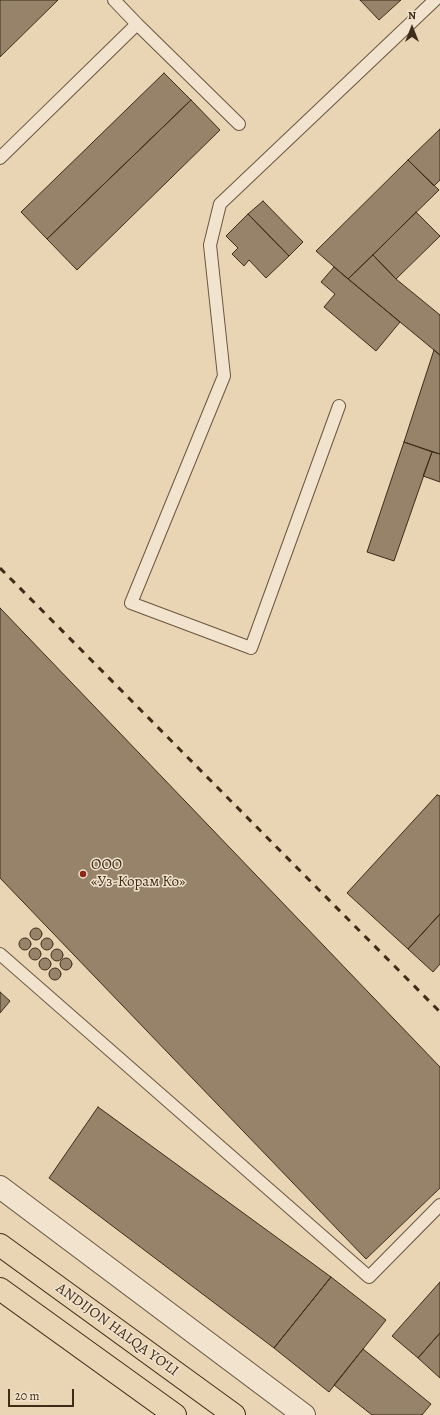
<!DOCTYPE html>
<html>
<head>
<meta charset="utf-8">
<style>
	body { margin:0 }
	#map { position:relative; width:440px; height:1415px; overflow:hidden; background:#e9d4b4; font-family:Alegreya,serif }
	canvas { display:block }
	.north { position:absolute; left:392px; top:8px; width:40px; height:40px; -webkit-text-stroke:3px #f1e3ce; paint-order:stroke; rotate:0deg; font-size:11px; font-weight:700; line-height:16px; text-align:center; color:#3e2c19 }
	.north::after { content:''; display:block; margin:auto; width:14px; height:18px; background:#3e2c19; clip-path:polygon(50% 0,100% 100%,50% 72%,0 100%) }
	.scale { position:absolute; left:8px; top:1389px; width:66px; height:18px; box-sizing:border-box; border:2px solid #3e2c19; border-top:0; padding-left:5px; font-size:12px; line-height:14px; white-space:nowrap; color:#3e2c19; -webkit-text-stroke:3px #f1e3ce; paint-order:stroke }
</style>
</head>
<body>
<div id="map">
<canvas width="440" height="1415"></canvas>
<div class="north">N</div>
<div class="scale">20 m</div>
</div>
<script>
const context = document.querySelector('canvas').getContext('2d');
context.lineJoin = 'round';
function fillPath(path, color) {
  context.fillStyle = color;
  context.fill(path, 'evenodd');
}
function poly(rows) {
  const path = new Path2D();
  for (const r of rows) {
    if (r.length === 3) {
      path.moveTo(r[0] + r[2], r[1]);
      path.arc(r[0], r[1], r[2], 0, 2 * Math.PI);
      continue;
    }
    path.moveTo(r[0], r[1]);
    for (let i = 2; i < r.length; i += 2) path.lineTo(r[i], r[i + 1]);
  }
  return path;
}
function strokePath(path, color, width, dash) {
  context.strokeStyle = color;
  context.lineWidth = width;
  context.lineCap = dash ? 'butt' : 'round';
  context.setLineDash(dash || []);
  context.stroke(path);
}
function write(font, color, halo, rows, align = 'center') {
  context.font = font + ' Alegreya,serif';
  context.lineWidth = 3;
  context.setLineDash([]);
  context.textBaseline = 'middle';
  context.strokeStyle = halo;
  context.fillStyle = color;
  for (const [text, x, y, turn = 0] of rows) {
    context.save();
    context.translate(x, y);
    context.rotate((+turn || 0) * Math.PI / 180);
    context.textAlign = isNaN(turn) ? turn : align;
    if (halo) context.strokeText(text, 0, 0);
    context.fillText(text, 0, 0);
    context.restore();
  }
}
const building = poly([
	[0,0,58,0,0,57,0,0],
	[360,0,401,0,379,20,360,0],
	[164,73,191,100,47,239,21,212,164,73],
	[191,100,220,130,77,270,47,239,191,100],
	[440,129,440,180,434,186,408,160,440,129],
	[408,160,439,190,348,279,316,251,408,160],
	[263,201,303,242,289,256,248,214,263,201],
	[416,212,440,236,396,279,373,255,416,212],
	[248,214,289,256,266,278,249,260,244,266,232,254,238,248,226,236,248,214],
	[373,255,396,279,440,315,440,355,348,279,373,255],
	[334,267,400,322,376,351,324,307,335,294,321,282,334,267],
	[434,350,440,355,440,454,404,442,434,350],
	[404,442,432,452,394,561,367,552,404,442],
	[432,452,440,454,440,482,423,476,432,452],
	[0,608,440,1067,440,1188,366,1259,0,878,0,608],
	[437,795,440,796,440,914,408,949,347,893,437,795],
	[440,914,440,964,433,972,408,949,440,914],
	[36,934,6],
	[47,944,6],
	[25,944,6],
	[35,954,6],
	[57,955,6],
	[45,964,6],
	[66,964,6],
	[55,974,6],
	[0,992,10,1001,0,1013,0,992],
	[98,1107,331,1277,274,1348,49,1178,98,1107],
	[331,1277,386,1320,329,1392,274,1348,331,1277],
	[440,1282,440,1333,418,1358,392,1336,440,1282],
	[440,1333,440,1378,418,1358,440,1333],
	[363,1349,431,1404,422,1415,372,1415,334,1385,363,1349]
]);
const lane = poly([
	[137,24,239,124],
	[0,158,137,24,114,0],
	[339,406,251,648,131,603,224,376,210,245,220,204,435,0],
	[0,954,369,1277,440,1205]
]);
const street = poly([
	[0,1187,304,1415]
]);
const highway = poly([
	[0,1245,234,1415],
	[0,1289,175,1415]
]);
const rail = poly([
	[0,568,440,1012]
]);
const markers = [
	[83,874,4,"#8f2418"]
];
const poiNames = [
	["ООО",91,865],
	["«Уз-Корам Ко»",91,882]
];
const streetNames = [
	["ANDIJON HALQA YO‘LI",117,1330,36]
];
fillPath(building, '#97836a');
strokePath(building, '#3e2c19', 1);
strokePath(lane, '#695640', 14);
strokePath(street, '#695640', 24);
strokePath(highway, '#3e2c19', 24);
strokePath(lane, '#f1e3ce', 12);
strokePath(street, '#f1e3ce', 22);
strokePath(highway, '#e9d4b4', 22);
strokePath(rail, '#3e2c19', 3, [7, 7]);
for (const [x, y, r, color] of markers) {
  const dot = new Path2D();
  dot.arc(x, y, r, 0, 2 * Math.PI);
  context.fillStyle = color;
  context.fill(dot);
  strokePath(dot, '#f1e3ce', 1.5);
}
write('15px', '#3e2c19', '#f1e3ce', poiNames, 'left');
write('15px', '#3e2c19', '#f1e3ce', streetNames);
</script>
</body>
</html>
